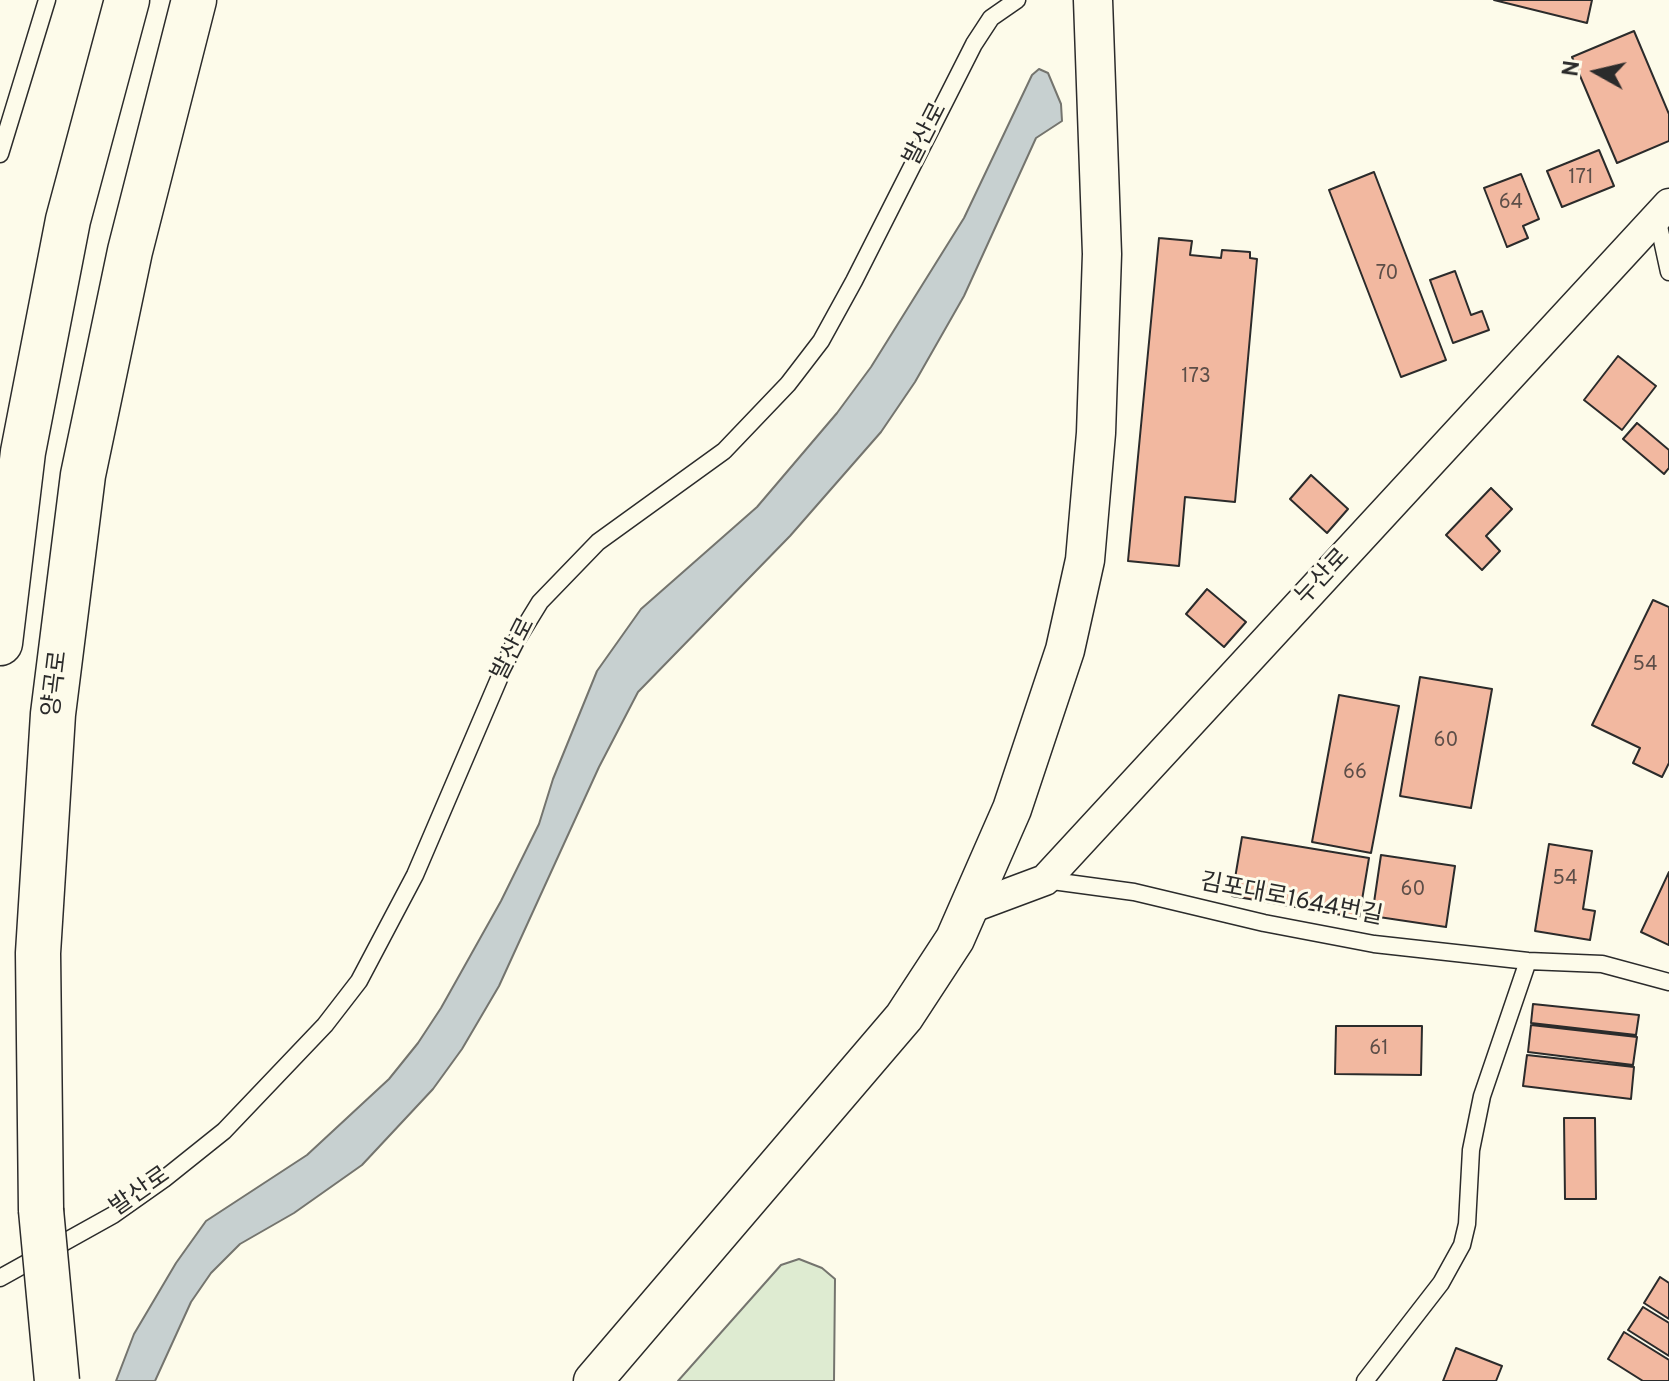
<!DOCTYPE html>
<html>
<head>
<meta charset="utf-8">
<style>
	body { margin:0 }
	#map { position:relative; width:1669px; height:1381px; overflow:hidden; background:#fdfbea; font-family:Overpass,sans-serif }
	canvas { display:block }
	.north { position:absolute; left:1557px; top:32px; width:80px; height:80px; -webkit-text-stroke:6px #fdfbea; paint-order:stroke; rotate:278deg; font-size:22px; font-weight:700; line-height:32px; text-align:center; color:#2b2b2b }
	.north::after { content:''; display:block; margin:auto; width:28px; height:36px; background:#2b2b2b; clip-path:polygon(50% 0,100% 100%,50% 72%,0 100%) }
</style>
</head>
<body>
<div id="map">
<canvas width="1669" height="1381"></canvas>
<div class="north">N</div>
</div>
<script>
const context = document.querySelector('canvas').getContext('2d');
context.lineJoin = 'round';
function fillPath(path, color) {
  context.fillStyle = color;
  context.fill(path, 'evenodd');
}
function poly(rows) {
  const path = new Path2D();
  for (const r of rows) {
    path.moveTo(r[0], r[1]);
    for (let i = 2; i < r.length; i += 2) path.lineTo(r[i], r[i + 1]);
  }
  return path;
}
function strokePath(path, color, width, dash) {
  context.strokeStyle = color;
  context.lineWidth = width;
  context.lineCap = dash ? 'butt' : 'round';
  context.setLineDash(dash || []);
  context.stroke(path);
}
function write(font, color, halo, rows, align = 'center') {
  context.font = font + ' Overpass,"Noto Sans KR",sans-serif';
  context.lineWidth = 6;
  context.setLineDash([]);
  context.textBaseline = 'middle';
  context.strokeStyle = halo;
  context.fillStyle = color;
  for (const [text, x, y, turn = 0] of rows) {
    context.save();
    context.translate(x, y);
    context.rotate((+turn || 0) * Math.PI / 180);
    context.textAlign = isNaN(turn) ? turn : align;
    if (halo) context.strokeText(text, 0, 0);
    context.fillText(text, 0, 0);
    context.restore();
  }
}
const green = poly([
	[799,1259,822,1268,835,1279,834,1381,678,1381,781,1265,799,1259]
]);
const water = poly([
	[1039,69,1048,73,1061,104,1062,121,1036,138,964,296,915,382,881,432,790,536,638,692,599,767,499,986,462,1049,433,1089,362,1165,294,1213,240,1244,211,1273,191,1302,155,1381,116,1381,134,1334,176,1263,206,1221,307,1155,389,1079,418,1043,441,1008,501,901,539,824,553,779,597,671,641,609,757,507,837,413,871,367,964,218,1032,75,1039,69]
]);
const building = poly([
	[1494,0,1592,0,1587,23,1494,0],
	[1634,31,1669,114,1669,141,1617,163,1572,57,1634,31],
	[1599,150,1614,186,1562,207,1547,171,1599,150],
	[1374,172,1446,360,1401,377,1329,190,1374,172],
	[1521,174,1539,219,1523,226,1528,238,1507,247,1484,188,1521,174],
	[1159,238,1192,241,1190,255,1221,258,1222,250,1250,252,1250,258,1257,259,1235,502,1185,497,1179,566,1128,561,1159,238],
	[1455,271,1471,315,1482,311,1489,330,1453,343,1430,280,1455,271],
	[1618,356,1656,386,1622,430,1584,400,1618,356],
	[1637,423,1669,450,1669,468,1664,474,1623,439,1637,423],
	[1311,475,1348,509,1327,533,1290,499,1311,475],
	[1491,488,1512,509,1486,536,1500,551,1482,570,1446,535,1491,488],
	[1207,589,1246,622,1224,647,1186,614,1207,589],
	[1653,600,1669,607,1669,763,1662,777,1633,763,1640,748,1592,725,1653,600],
	[1420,677,1492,689,1471,808,1400,796,1420,677],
	[1339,695,1399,706,1371,853,1312,842,1339,695],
	[1242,837,1369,858,1359,918,1232,896,1242,837],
	[1549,844,1592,851,1583,909,1595,911,1590,940,1535,931,1549,844],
	[1381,855,1455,866,1446,927,1372,916,1381,855],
	[1669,872,1669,945,1641,932,1669,872],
	[1533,1004,1639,1015,1636,1035,1531,1023,1533,1004],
	[1531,1025,1637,1037,1633,1065,1528,1052,1531,1025],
	[1336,1026,1422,1026,1421,1075,1335,1074,1336,1026],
	[1527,1055,1634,1067,1631,1099,1523,1086,1527,1055],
	[1564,1118,1595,1118,1596,1199,1565,1199,1564,1118],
	[1660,1277,1669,1283,1669,1319,1644,1303,1660,1277],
	[1643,1307,1669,1323,1669,1356,1628,1330,1643,1307],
	[1624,1332,1669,1360,1669,1381,1643,1381,1608,1359,1624,1332],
	[1456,1348,1502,1366,1496,1381,1443,1381,1456,1348]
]);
const service = poly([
	[0,154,47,0],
	[1657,217,1669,272],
	[1045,880,1134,892,1264,923,1374,944,1528,961,1602,964,1669,982],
	[0,1278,113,1215,164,1179,224,1131,325,1025,359,981,415,875,513,646,540,602,598,542,724,451,788,384,821,341,854,281,974,44,991,18,1017,0],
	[1365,1381,1441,1283,1462,1245,1467,1224,1471,1150,1482,1096,1528,961]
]);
const minor = poly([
	[970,908,1045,880,1669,204]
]);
const tertiary = poly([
	[593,1381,904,1017,955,939,1012,809,1065,650,1085,560,1096,433,1102,254,1093,0]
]);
const trunk = poly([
	[0,643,23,452,68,220,127,0],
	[41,1210,38,953,53,714,83,475,130,251,194,0]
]);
const trunkBridge = poly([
	[41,1210,57,1381]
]);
const numberNames = [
	["171",1581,179],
	["64",1511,204],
	["70",1387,275],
	["173",1196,378],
	["54",1645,666],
	["60",1446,742],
	["66",1355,774],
	["54",1565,880],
	["60",1413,891],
	["61",1379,1050]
];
const streetNames = [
	["발산로",927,135,-63],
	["누산로",1324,578,-47],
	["발산로",515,650,-63],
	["양곡로",57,684,-83],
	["김포대로1644번길",1291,901,11],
	["발산로",141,1193,-35]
];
fillPath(green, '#deebd1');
strokePath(green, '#74746e', 2);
fillPath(water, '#c7d0d0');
strokePath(water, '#74746e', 2);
fillPath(building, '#f2b8a0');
strokePath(building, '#2b2b2b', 2);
strokePath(service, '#2b2b2b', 19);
strokePath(minor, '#2b2b2b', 33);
strokePath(tertiary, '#2b2b2b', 41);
strokePath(trunk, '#2b2b2b', 47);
strokePath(service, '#fdfbea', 16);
strokePath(minor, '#fdfbea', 30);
strokePath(tertiary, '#fdfbea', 38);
strokePath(trunk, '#fdfbea', 44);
strokePath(trunkBridge, '#2b2b2b', 47, []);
strokePath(trunkBridge, '#fdfbea', 44);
write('20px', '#5d4e48', null, numberNames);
write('24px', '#2b2b2b', '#fdfbea', streetNames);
</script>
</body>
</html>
